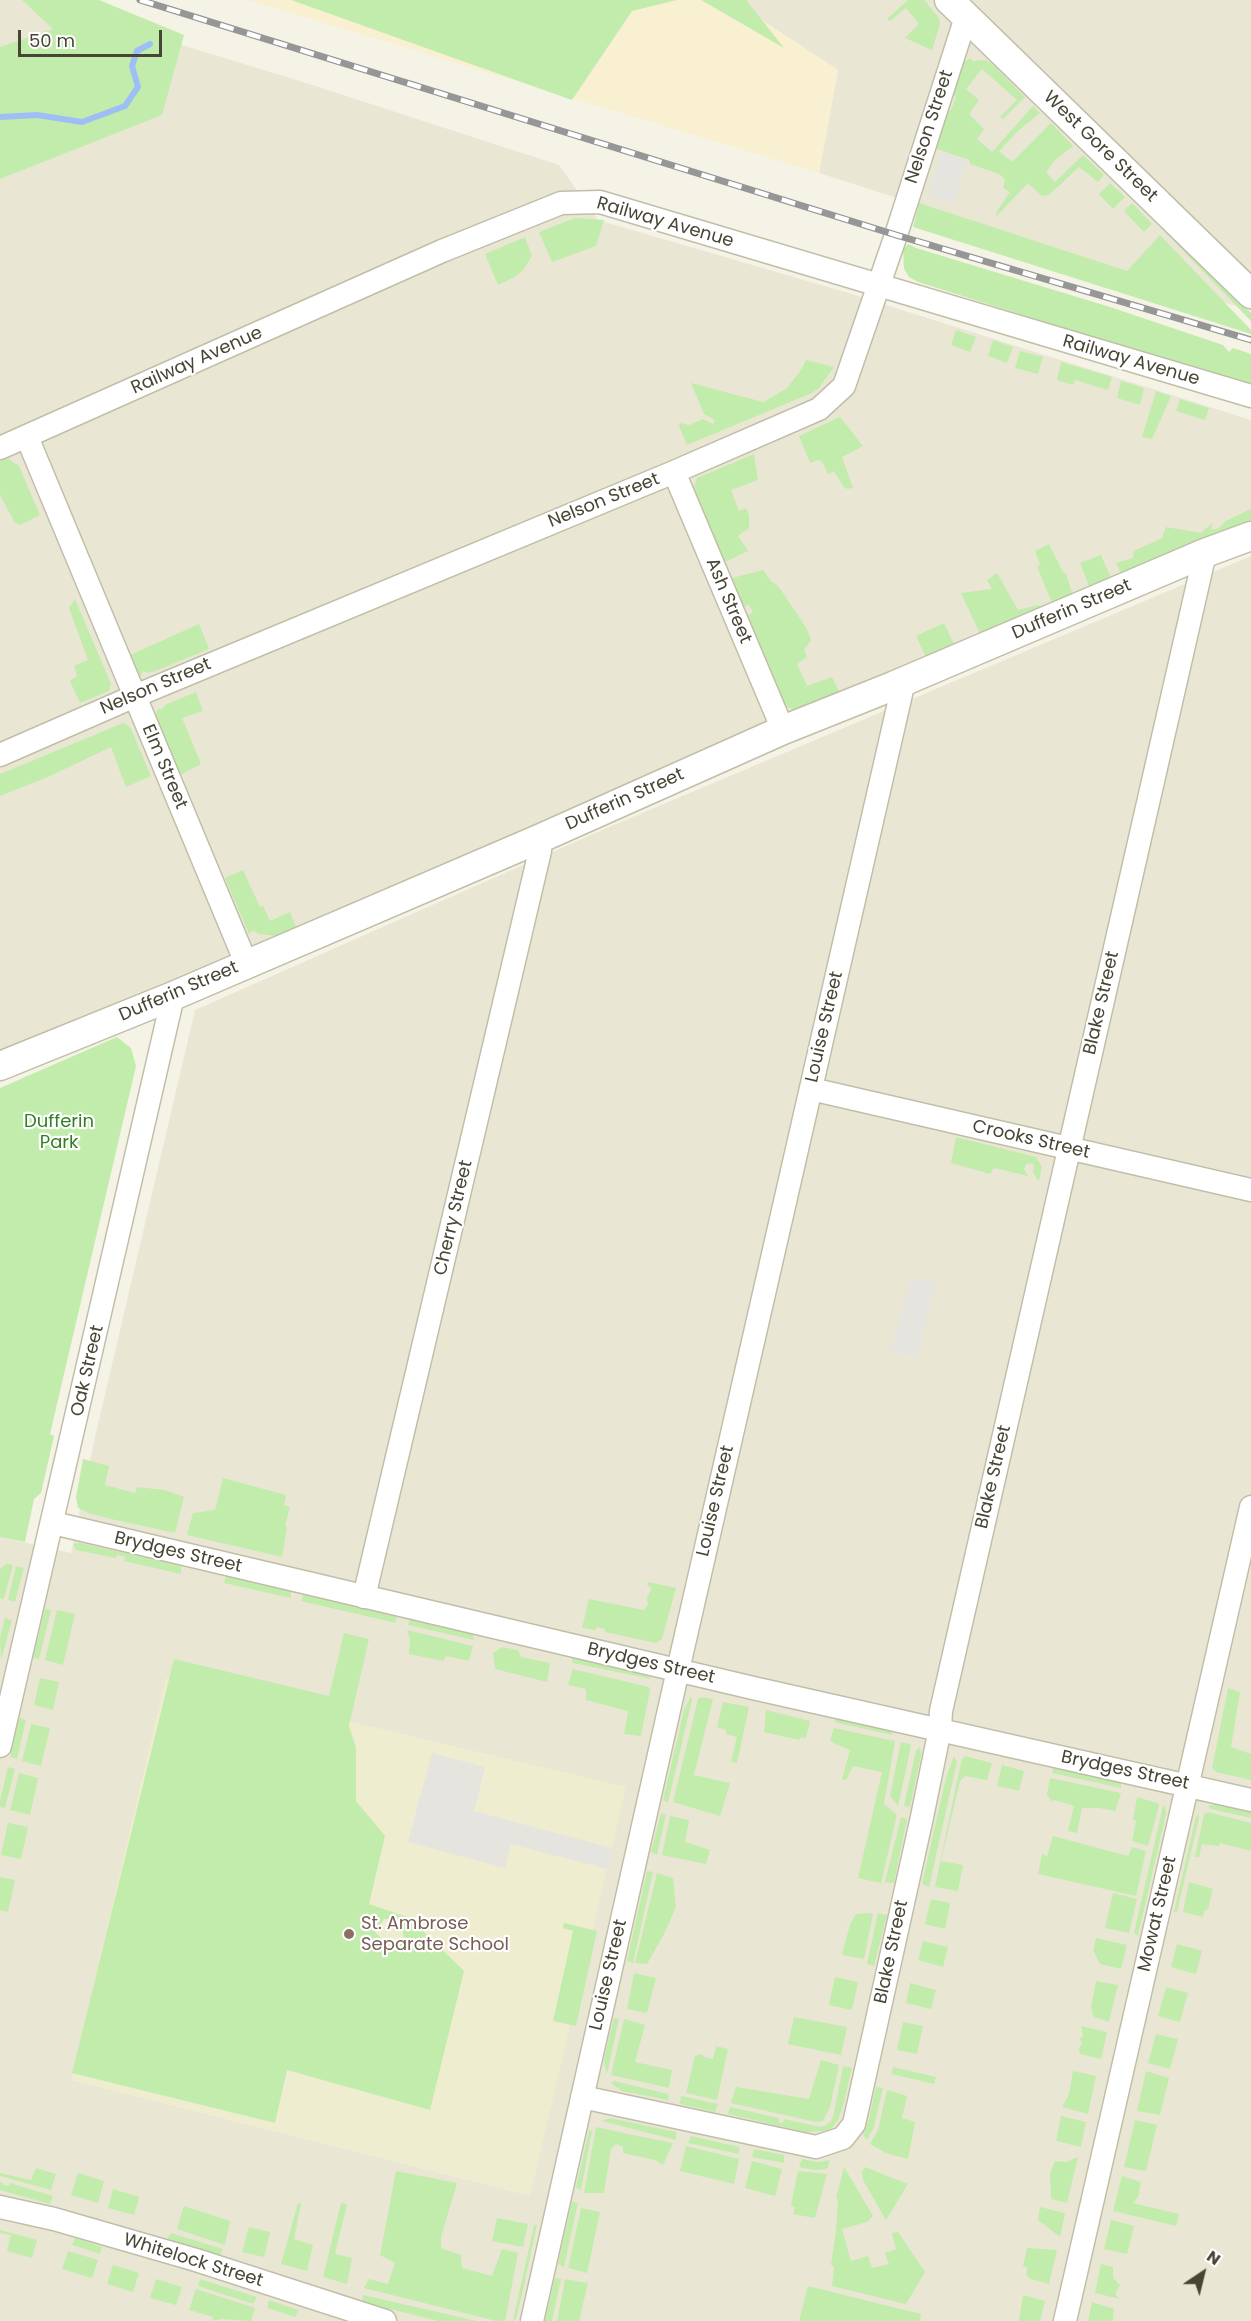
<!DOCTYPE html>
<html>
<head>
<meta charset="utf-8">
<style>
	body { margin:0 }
	#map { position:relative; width:1251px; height:2321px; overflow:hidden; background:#f4f3e6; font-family:Poppins,sans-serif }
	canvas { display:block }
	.north { position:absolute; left:1173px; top:2243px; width:60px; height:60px; -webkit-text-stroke:4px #fff; paint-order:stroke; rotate:35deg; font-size:16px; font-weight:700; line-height:24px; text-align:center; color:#484535 }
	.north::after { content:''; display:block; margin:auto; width:21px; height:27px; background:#484535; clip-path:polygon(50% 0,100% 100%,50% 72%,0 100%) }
	.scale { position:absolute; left:18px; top:30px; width:144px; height:27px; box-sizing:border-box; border:3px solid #484535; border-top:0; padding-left:8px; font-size:18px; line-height:21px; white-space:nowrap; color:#484535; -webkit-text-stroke:4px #fff; paint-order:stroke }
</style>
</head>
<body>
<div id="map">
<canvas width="1251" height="2321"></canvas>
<div class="north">N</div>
<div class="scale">50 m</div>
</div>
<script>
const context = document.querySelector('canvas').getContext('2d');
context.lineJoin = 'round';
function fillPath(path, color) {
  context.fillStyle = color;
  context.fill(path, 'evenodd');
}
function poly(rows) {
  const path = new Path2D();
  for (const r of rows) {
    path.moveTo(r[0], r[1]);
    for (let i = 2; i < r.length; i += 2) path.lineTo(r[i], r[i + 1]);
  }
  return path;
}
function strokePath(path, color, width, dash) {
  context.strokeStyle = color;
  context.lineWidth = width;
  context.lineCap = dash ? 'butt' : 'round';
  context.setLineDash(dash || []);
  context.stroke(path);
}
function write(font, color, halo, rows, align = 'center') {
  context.font = font + ' Poppins,sans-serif';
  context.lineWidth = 4.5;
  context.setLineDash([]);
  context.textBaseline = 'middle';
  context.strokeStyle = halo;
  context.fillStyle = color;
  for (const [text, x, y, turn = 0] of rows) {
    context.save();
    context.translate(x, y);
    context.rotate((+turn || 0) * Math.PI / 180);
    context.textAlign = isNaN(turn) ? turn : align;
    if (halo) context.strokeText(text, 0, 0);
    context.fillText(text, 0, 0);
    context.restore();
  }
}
const residential = poly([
	[0,0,34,0,300,81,559,165,598,220,845,292,1251,420,1251,523,0,1053],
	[731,0,1251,0,1251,311,819,173,838,70],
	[1251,556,1251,2321,0,2321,0,1537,71,1553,95,1437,195,1010,609,827]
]);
const commercial = poly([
	[248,0,731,0,838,70,819,173]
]);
const education = poly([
	[166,1678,626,1787,530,2196,71,2080]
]);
const green = poly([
	[22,0,99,0,184,35,162,115,0,179,0,47,53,29],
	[291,0,677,0,632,11,572,100],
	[701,0,746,0,784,48],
	[908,0,924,0,939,18,940,24,932,50,905,38,919,24,906,8,890,21,887,19],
	[971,58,972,61,985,60,992,64,1025,97,1003,119,1000,117,1017,100,982,69,966,89,979,100,969,114,984,129,977,139,992,152,1033,106,1040,113,1018,131,999,151,1012,162,1051,123,1073,146,1054,161,1046,172,1055,182,1083,155,1104,175,1098,182,1079,167,1049,195,1042,196,1028,183,996,217,997,211,1010,192,1003,188,1005,179,999,174,970,164,969,160,934,148,946,110,951,110,956,97,950,94,958,74,964,62],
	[1110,183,1125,197,1113,209,1099,194],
	[919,203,1127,271,1160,235,1251,330,1251,334,913,227],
	[1132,203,1152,224,1144,232,1124,211],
	[575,218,604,220,596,246,552,262,539,232],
	[1162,226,1251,313,1251,321,1160,227],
	[525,237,532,256,524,269,515,277,498,285,485,254],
	[908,244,916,248,1110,307,1223,345,1229,352,1233,348,1251,354,1251,387,918,282,909,277,904,269,903,249],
	[956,330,976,337,970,352,951,345],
	[993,340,1013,347,1007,363,988,356],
	[1020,351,1043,357,1038,374,1015,368],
	[806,360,834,367,819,388,812,393,687,445,679,426,680,423,689,425,703,419,713,424,715,420,704,414,691,383,763,402,786,389,801,370],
	[1061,362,1112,377,1108,390,1075,380,1073,385,1057,380],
	[1121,381,1144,388,1140,405,1117,398],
	[1156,391,1171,396,1152,439,1142,437],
	[1180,399,1209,408,1205,420,1176,411],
	[840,417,863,446,842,457,853,488,847,489,843,486,834,471,828,474,822,462,818,460,810,463,799,436],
	[754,454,758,480,731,490,739,511,746,508,749,515,749,528,738,536,748,551,725,562,695,495,694,487,697,478],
	[9,459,19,466,40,515,20,525,15,523,0,495,0,461],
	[1251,509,1251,520,1122,576,1116,563,1133,558,1134,551,1162,538,1166,527,1201,533,1212,523,1211,530,1219,528,1226,521],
	[1049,544,1063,572,1066,574,1073,596,1053,605,1037,567,1040,565,1035,551],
	[1101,555,1112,580,1090,589,1080,563],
	[763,570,771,581,779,587,807,629,811,640,804,650,807,657,797,664,807,686,832,677,841,695,797,711,787,707,777,690,747,616,753,612,749,605,743,607,732,578],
	[997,573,1018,610,1038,605,1044,608,981,636,961,593,992,589,987,580],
	[75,599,111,684,109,691,80,703,70,681,77,676,74,666,88,660,69,608],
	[944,623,955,646,927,659,916,636],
	[199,624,209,649,158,670,148,673,143,671,141,676,136,670,130,655],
	[196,692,203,711,182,718,201,764,180,775,156,715,158,709,162,709,165,705],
	[123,723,128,725,131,729,151,776,126,787,111,747,48,777,0,796,0,774],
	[243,870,260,907,263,906,270,921,290,912,296,927,276,936,259,934,253,930,249,934,225,878],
	[117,1037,131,1048,136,1066,50,1434,54,1436,41,1493,34,1499,25,1542,0,1537,0,1088],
	[956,1137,1036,1157,1042,1167,1039,1181,1033,1173,1034,1165,1031,1163,1026,1164,1024,1169,1028,1176,994,1168,990,1174,951,1163],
	[83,1459,109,1466,105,1485,135,1493,137,1487,165,1490,184,1497,175,1533,111,1519,88,1513,78,1508,76,1497],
	[223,1478,286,1495,284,1505,290,1507,285,1526,287,1528,282,1557,187,1535,193,1513,215,1510],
	[80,1543,181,1566,181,1574,124,1561,125,1557,117,1555,116,1558,76,1550,73,1544],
	[6,1564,13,1565,4,1599,0,1598,0,1569],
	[16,1566,24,1568,15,1602,8,1600],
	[226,1576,291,1589,291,1598,224,1583],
	[648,1582,676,1588,662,1639,656,1643,605,1632,605,1629,597,1627,596,1630,582,1628,589,1599,644,1610,648,1605,647,1598,652,1588,647,1585],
	[304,1593,396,1615,396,1623,301,1601],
	[45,1609,51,1610,39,1659,33,1658],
	[57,1610,75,1614,63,1665,45,1660],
	[411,1617,473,1633,474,1640,408,1625],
	[5,1618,12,1620,1,1660,0,1638],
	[407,1630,473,1646,469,1661,446,1656,443,1661,409,1654,410,1640],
	[344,1633,369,1639,349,1726,356,1748,356,1801,385,1836,369,1904,410,1918,384,1919,375,1932,388,1946,404,1940,402,1922,417,1925,464,1971,430,2110,287,2070,275,2123,72,2073,174,1659,329,1696],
	[502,1647,518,1650,521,1657,550,1663,547,1682,495,1669,493,1653],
	[571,1656,644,1673,651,1679,573,1663],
	[573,1669,649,1687,650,1690,641,1736,624,1734,628,1711,586,1700,586,1689,568,1685],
	[40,1678,59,1682,53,1710,34,1705],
	[1228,1688,1240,1692,1231,1747,1251,1754,1251,1780,1216,1772,1212,1768],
	[691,1696,692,1700,668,1803,663,1800,684,1710],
	[701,1697,713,1699,694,1775,730,1783,720,1816,673,1802,698,1699],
	[723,1702,749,1707,737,1763,731,1762,737,1737,726,1734,726,1730,717,1727],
	[766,1710,810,1721,806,1738,801,1737,799,1740,764,1732],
	[837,1716,893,1728,892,1735,834,1722],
	[19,1718,26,1720,17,1759,10,1757],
	[31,1724,50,1728,41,1766,22,1761],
	[834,1728,895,1741,884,1804,897,1815,881,1883,858,1878,882,1772,853,1766,846,1780,842,1779,850,1750,833,1743,830,1740],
	[901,1742,910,1744,911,1746,898,1806,890,1796],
	[920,1747,921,1755,910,1807,904,1806,916,1750],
	[954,1756,957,1762,929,1887,922,1884,946,1778],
	[965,1756,992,1763,987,1780,965,1776,960,1781,941,1861,963,1865,958,1891,935,1887,957,1781,962,1759],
	[1002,1765,1024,1771,1019,1791,997,1786],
	[1054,1766,1121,1781,1121,1788,1052,1773],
	[8,1767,15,1769,5,1808,0,1807,0,1801],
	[19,1773,38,1778,30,1815,10,1810],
	[1050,1778,1121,1793,1115,1811,1099,1808,1082,1808,1077,1833,1068,1831,1074,1806,1055,1800,1051,1801,1047,1794],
	[1137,1797,1157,1803,1159,1806,1148,1846,1132,1841,1136,1821,1133,1820],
	[1215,1804,1251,1811,1251,1818,1211,1809,1208,1806],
	[1163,1806,1165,1806,1166,1814,1138,1936,1134,1933],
	[1208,1812,1251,1823,1251,1851,1220,1843,1219,1846,1202,1844,1199,1857,1195,1857,1204,1814],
	[661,1813,666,1814,657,1855,651,1852],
	[1198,1814,1199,1818,1177,1912,1174,1912,1196,1816],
	[670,1816,689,1820,685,1842,710,1850,706,1864,662,1855],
	[901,1817,907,1819,894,1883,885,1882],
	[8,1823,28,1827,21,1859,1,1855],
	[1053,1836,1128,1856,1132,1847,1146,1851,1136,1896,1038,1874,1042,1854,1047,1856],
	[647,1871,653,1872,633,1963,627,1961],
	[657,1873,673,1878,676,1907,664,1934,647,1964,635,1963],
	[0,1877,15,1880,8,1912,0,1910],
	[1189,1882,1213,1889,1208,1909,1204,1911,1203,1917,1183,1912],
	[1113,1893,1137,1899,1129,1933,1105,1928],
	[931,1899,950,1903,945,1929,925,1924],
	[867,1913,873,1914,864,1959,842,1955,850,1924,856,1914],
	[878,1913,887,1915,874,1966,867,1964],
	[564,1923,597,1931,576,2026,553,2021,573,1931,563,1928],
	[1096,1938,1127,1945,1121,1969,1100,1964,1093,1950],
	[923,1941,948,1947,943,1967,918,1960],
	[1177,1944,1202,1951,1196,1974,1171,1967],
	[634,1973,656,1978,647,2013,627,2009],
	[835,1977,858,1982,852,2010,829,2005],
	[1096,1981,1118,1985,1109,2022,1094,2017,1091,2008],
	[910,1983,936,1990,931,2009,906,2003],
	[1166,1987,1188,1993,1180,2022,1158,2016],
	[794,2017,847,2027,841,2055,788,2044],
	[614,2018,619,2019,607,2074,604,2064,605,2055],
	[624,2019,645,2025,635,2062,672,2070,669,2088,611,2075],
	[903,2022,923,2026,917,2054,897,2050],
	[1081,2026,1107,2032,1101,2059,1080,2054,1079,2049,1082,2043,1080,2039,1083,2035],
	[1156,2034,1178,2039,1170,2069,1148,2063],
	[716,2046,728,2049,717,2100,686,2093,695,2056,700,2054,707,2058,713,2059],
	[821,2060,839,2065,830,2107,823,2121,816,2122,731,2103,736,2087,809,2099],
	[843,2066,852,2068,843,2106,838,2120,832,2128,824,2131,806,2132,728,2114,730,2107,779,2118,779,2123,783,2123,784,2119,820,2127,826,2125,831,2121,834,2113],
	[893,2067,936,2077,934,2084,892,2074],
	[1073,2071,1096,2076,1088,2114,1062,2107,1069,2094],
	[1146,2071,1169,2078,1160,2115,1137,2111],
	[614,2081,669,2094,668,2100,622,2091,611,2083],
	[876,2087,883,2088,874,2127,867,2140,863,2134,869,2119],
	[887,2090,907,2096,902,2118,915,2122,908,2159,886,2153,870,2144,878,2130],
	[681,2096,718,2104,715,2112,680,2104],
	[1061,2116,1086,2122,1081,2147,1056,2141],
	[610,2118,676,2132,676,2140,602,2121],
	[1135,2120,1157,2125,1146,2171,1124,2167],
	[596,2127,633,2135,673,2143,663,2165,655,2160,623,2153,623,2147,616,2144,611,2149,604,2193,584,2193],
	[589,2130,592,2131,581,2190,576,2188],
	[691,2136,739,2147,739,2154,688,2143],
	[686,2146,739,2159,734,2184,680,2171],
	[754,2149,784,2155,784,2163,752,2157],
	[1078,2157,1067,2203,1051,2199,1050,2174,1055,2161,1066,2162],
	[802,2159,818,2162,830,2160,827,2169,815,2170,799,2167],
	[752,2161,782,2169,775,2196,745,2188],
	[844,2167,873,2216,867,2222,842,2229,851,2261,868,2256,872,2268,889,2264,885,2253,896,2249,892,2233,898,2232,925,2272,906,2304,832,2286,834,2267,831,2265,836,2230,838,2200,836,2198],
	[865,2167,908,2184,886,2220,863,2180,862,2172],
	[36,2168,56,2174,51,2190,0,2176,0,2173,31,2180],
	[396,2171,457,2183,441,2237,441,2248,461,2255,462,2268,492,2276,502,2249,518,2253,505,2321,496,2321,364,2288,369,2279,388,2284,395,2263,380,2255],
	[798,2171,827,2174,815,2218,793,2214,795,2208,791,2205],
	[78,2173,104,2181,98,2203,71,2195],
	[1122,2176,1141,2182,1138,2197,1133,2203,1179,2214,1176,2226,1113,2211],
	[0,2182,3,2183,3,2185,9,2186,10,2183,53,2196,50,2204,0,2190],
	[113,2189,139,2197,134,2215,108,2208],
	[572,2202,578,2203,564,2267,558,2264],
	[298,2203,301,2204,294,2239,313,2245,307,2271,281,2264],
	[341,2203,347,2204,335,2254,352,2258,347,2284,323,2277],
	[184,2206,230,2221,225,2245,177,2229],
	[1040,2207,1065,2213,1060,2237,1038,2220],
	[581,2208,600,2212,587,2273,568,2268],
	[497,2218,528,2224,523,2247,492,2241],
	[1111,2220,1134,2226,1127,2254,1104,2249],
	[534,2225,537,2225,523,2290,516,2319,513,2321],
	[249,2227,270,2232,264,2257,242,2252],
	[0,2230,37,2240,32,2258,7,2251,11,2235,0,2233],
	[171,2233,223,2249,219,2258,166,2241],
	[75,2238,102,2247,100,2254,72,2245],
	[1027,2248,1057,2250,1049,2284,1031,2279,1027,2276,1027,2268,1023,2266],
	[68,2251,98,2260,92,2278,62,2269],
	[1101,2264,1113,2267,1113,2278,1120,2285,1115,2294,1120,2299,1095,2293],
	[113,2265,139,2273,133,2292,107,2284],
	[555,2278,561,2279,552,2321,545,2321],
	[156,2279,182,2287,176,2305,150,2298],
	[200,2279,257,2297,253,2304,198,2286],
	[565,2279,588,2283,579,2321,557,2321],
	[808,2286,921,2314,920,2321,799,2321],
	[196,2289,255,2308,251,2321,221,2319,212,2321,213,2317,189,2310],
	[363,2295,394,2302,477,2321,438,2321,362,2302],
	[1023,2295,1045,2301,1040,2321,1019,2321],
	[269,2300,299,2310,295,2317,267,2308],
	[1092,2302,1114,2309,1113,2321,1088,2321]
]);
const parking = poly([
	[941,153,967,161,954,203,928,195],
	[911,1277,936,1283,916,1358,891,1351],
	[432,1753,485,1767,474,1811,612,1848,607,1869,511,1844,505,1868,408,1842]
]);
const stream = poly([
	[0,117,37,115,82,122,125,106,138,87,132,66,137,51,150,44]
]);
const minor = poly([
	[27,437,246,963],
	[0,448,442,251,561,203,600,202,1251,396],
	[674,472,783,730],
	[0,755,135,696,674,472,819,409,844,386,896,235,966,17],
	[811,1089,1251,1190],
	[53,1523,753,1688,1251,1800],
	[364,1597,540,851,541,838],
	[0,1746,173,996],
	[582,2097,816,2147,843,2138,854,2124,922,1817,940,1729,941,1711,1205,553],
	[0,2207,54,2219,196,2260,385,2321],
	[532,2321,678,1670,904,681],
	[1065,2321,1251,1507]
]);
const tertiary = poly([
	[949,0,1251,294],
	[0,1066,173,996,541,838,783,730,893,686,1205,553,1251,536]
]);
const rail = poly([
	[140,0,896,235,1251,340]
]);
const markers = [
	[349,1934,6,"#8d6e63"]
];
const streetNames = [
	["Nelson Street",930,127,-72],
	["West Gore Street",1100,147,44],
	["Railway Avenue",665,223,16],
	["Railway Avenue",197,361,-24],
	["Railway Avenue",1131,361,16],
	["Nelson Street",604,501,-22],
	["Ash Street",728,601,67],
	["Dufferin Street",1072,610,-23],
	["Nelson Street",156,687,-23],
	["Elm Street",164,767,67],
	["Dufferin Street",625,800,-24],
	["Dufferin Street",179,992,-23],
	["Blake Street",1102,1003,-77],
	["Louise Street",825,1027,-77],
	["Crooks Street",1031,1140,13],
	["Cherry Street",454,1218,-77],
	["Oak Street",88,1371,-77],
	["Blake Street",994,1477,-77],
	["Louise Street",716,1501,-77],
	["Brydges Street",178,1553,13],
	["Brydges Street",651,1664,13],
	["Brydges Street",1125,1771,12],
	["Mowat Street",1158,1914,-77],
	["Blake Street",892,1952,-78],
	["Louise Street",609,1975,-77],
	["Whitelock Street",193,2261,17]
];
const parkNames = [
	["Dufferin",59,1122],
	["Park",59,1143]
];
const educationNames = [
	["St. Ambrose",361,1924],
	["Separate School",361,1945]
];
fillPath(residential, '#e9e7d4');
fillPath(commercial, '#f8f0d0');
fillPath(education, '#efedcf');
fillPath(green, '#c1ecac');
fillPath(parking, '#e5e4df');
strokePath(stream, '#9ebff5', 6);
strokePath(minor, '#c1bea8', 25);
strokePath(tertiary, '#c1bea8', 31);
strokePath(minor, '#fff', 22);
strokePath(tertiary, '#fff', 28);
strokePath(rail, '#969696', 7);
strokePath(rail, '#fff', 4.5, [14]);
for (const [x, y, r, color] of markers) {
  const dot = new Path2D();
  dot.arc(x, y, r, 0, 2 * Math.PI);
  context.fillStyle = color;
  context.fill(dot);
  strokePath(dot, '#fff', 2);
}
write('18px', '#484535', '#fff', streetNames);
write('18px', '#327e24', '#fff', parkNames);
write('18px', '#785e54', '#fff', educationNames, 'left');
</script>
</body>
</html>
